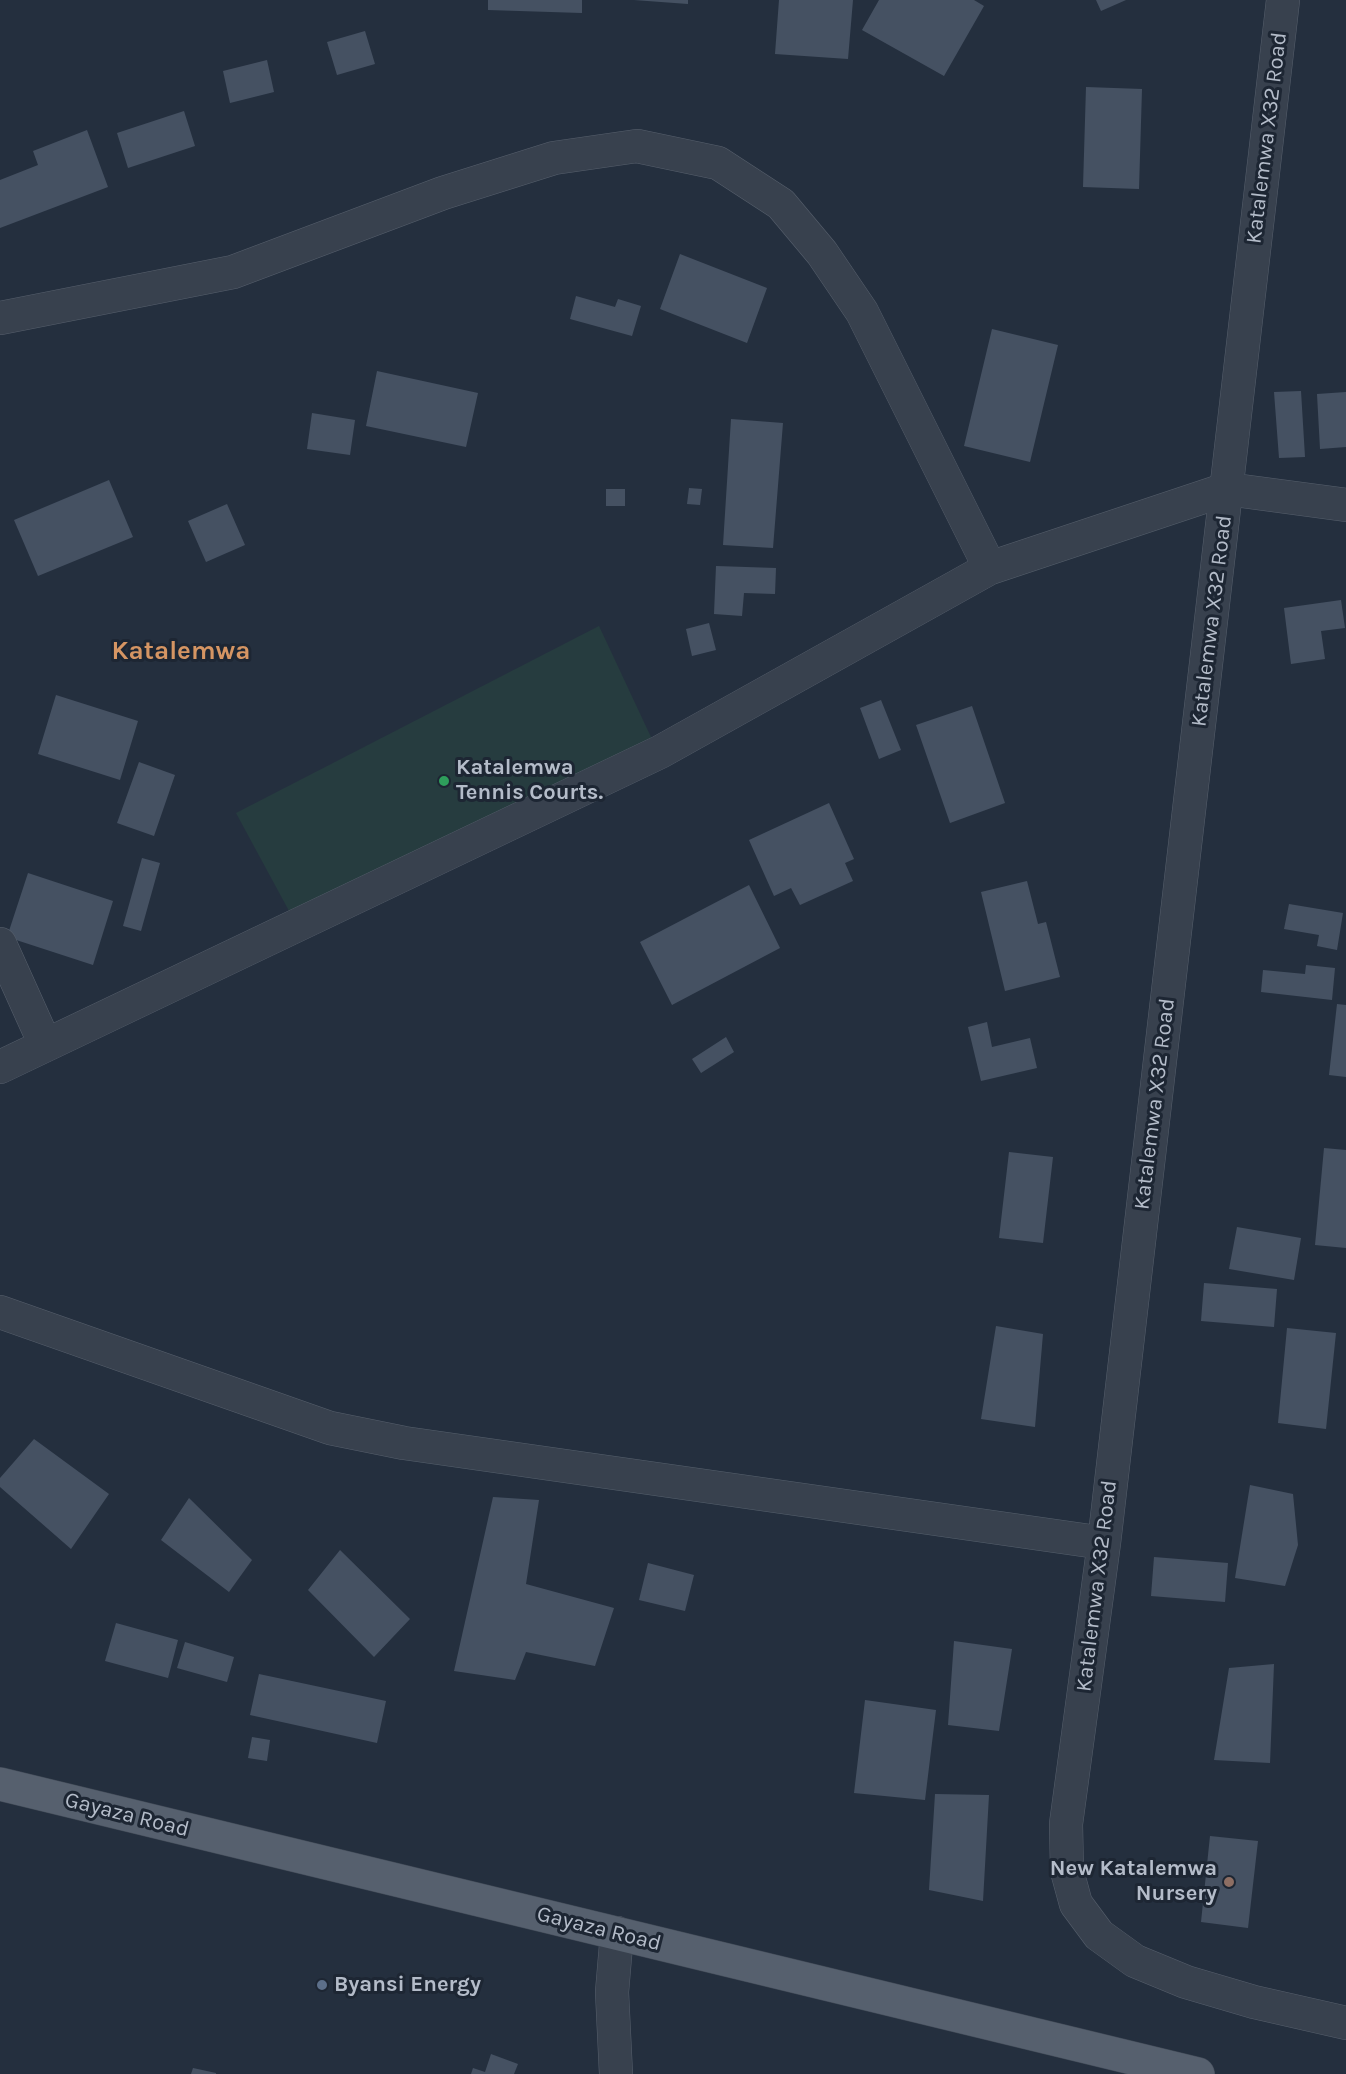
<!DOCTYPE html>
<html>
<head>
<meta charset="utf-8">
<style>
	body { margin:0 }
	canvas { display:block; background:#242f3e }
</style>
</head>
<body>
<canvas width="1346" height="2074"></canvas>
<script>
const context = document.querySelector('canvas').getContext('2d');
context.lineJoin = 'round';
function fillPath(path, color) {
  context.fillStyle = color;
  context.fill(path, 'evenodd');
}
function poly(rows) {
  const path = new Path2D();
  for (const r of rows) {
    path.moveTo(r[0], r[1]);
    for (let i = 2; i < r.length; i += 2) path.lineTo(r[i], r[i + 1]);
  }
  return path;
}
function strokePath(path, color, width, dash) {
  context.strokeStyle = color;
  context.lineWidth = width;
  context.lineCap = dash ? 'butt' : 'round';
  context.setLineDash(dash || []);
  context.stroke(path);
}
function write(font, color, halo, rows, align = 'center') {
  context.font = font + ' Karla,sans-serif';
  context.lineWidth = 6;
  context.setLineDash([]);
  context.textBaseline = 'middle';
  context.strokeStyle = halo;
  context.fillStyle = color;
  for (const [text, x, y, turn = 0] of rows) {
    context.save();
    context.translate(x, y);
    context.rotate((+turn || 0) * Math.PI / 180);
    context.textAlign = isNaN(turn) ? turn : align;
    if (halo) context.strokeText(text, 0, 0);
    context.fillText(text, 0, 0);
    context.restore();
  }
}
const green = poly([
	[599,626,657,750,295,922,236,813]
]);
const building = poly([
	[488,0,582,0,582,13,488,10],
	[634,0,688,0,688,4],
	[779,0,853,0,848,59,775,54],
	[879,0,974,0,984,6,944,76,862,30],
	[1096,0,1126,0,1101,11],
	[365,31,375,64,337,75,327,42],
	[267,60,274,92,230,103,223,71],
	[1086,87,1142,89,1139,189,1083,187],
	[184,111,195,146,128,168,117,133],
	[87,130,108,187,0,228,0,180,38,165,33,151],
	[680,254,767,288,747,343,660,309],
	[576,296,615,307,618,299,641,306,632,336,570,319],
	[992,329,1058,345,1030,462,964,446],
	[377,371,478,393,466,447,366,426],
	[1301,391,1305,457,1279,458,1274,392],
	[1346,392,1346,447,1320,449,1317,394],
	[312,413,355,420,350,455,307,449],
	[731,419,783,423,773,548,723,545],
	[109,480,133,537,38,576,14,520],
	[689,488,702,489,700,505,687,504],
	[606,489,625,489,625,506,606,506],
	[227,504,245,545,206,562,188,521],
	[716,566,776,568,775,594,744,593,742,616,714,614],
	[1341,600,1345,628,1321,631,1325,659,1291,664,1284,608],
	[709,623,716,650,692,656,686,629],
	[56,695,138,721,120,780,38,754],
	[881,700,901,750,879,759,860,708],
	[972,706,1005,803,950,823,916,725],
	[139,762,175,775,154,836,117,823],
	[829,803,854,859,845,863,853,881,800,905,791,888,774,896,749,840],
	[142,858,160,863,141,931,123,926],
	[28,873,113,901,93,965,7,937],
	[1027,881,1038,924,1046,922,1060,977,1005,991,981,892],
	[749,885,780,948,672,1005,640,942],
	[1289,904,1343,913,1337,950,1317,946,1319,935,1284,929],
	[1306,965,1335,968,1332,1000,1261,992,1263,970,1305,974],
	[1337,1004,1346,1005,1346,1077,1329,1075],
	[987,1022,992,1047,1030,1038,1037,1068,981,1081,968,1027],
	[726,1037,734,1052,701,1073,692,1059],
	[1324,1148,1346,1150,1346,1248,1315,1245],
	[1009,1152,1053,1157,1043,1243,999,1238],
	[1237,1227,1301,1238,1294,1280,1229,1269],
	[1204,1283,1277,1289,1274,1327,1201,1321],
	[996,1326,1043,1334,1035,1427,981,1419],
	[1287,1328,1336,1333,1326,1429,1278,1423],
	[34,1439,109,1494,71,1549,0,1487,0,1478],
	[1250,1485,1293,1494,1298,1545,1285,1586,1235,1578],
	[493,1497,539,1500,526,1584,614,1608,595,1666,526,1652,515,1680,454,1671],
	[189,1498,252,1560,229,1592,161,1540],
	[340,1550,410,1619,374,1657,308,1590],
	[1154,1557,1228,1563,1225,1602,1151,1596],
	[648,1563,694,1575,685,1611,639,1600],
	[116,1623,178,1640,168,1678,105,1661],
	[954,1641,1012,1649,999,1731,948,1725],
	[185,1642,234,1657,227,1682,177,1668],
	[1274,1664,1270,1763,1214,1760,1229,1668],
	[259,1674,386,1701,377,1743,250,1715],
	[865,1700,936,1710,925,1800,854,1793],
	[252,1737,270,1740,267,1761,248,1758],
	[935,1794,989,1795,983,1901,929,1890],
	[1210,1836,1258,1841,1248,1928,1201,1922],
	[491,2054,518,2064,514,2074,471,2074,473,2068,485,2072],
	[193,2068,216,2073,216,2074,191,2074]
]);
const minor = poly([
	[1283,0,1104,1543,1066,1824,1067,1871,1076,1904,1099,1935,1135,1961,1186,1982,1254,2002,1346,2023],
	[0,318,233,272,443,193,554,158,637,146,718,163,781,204,822,253,862,312,990,568],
	[0,944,45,1044],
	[0,1067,660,752,990,568,1227,489,1346,505],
	[0,1312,330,1428,404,1443,1104,1543],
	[616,2074,612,1992,617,1933]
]);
const major = poly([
	[0,1784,1198,2074]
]);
const markers = [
	[444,781,6,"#2e9e5b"],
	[1229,1882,6,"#8d6e63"],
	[322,1985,6,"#5c6f8a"]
];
const streetNames = [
	["Katalemwa X32 Road",1267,138,-83],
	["Katalemwa X32 Road",1212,621,-83],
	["Katalemwa X32 Road",1155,1104,-83],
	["Katalemwa X32 Road",1097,1586,-83],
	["Gayaza Road",127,1815,14],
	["Gayaza Road",599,1929,14]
];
const poiNames = [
	["Katalemwa",456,768],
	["Tennis Courts.",456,793],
	["New Katalemwa",1217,1869,"right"],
	["Nursery",1217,1894,"right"],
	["Byansi Energy",334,1985]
];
const quarterNames = [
	["Katalemwa",181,652]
];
fillPath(green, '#263c3f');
fillPath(building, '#455162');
strokePath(minor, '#565f6c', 34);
strokePath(major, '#414a57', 34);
strokePath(minor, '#38414e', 33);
strokePath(major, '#56606e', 33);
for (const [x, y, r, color] of markers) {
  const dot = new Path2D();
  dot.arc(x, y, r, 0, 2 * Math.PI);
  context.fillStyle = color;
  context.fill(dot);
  strokePath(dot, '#1d2633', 2);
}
write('22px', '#b4bcc9', '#1d2633', streetNames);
write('bold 22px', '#b4bcc9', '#1d2633', poiNames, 'left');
write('bold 26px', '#d59563', '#1d2633', quarterNames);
</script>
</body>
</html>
